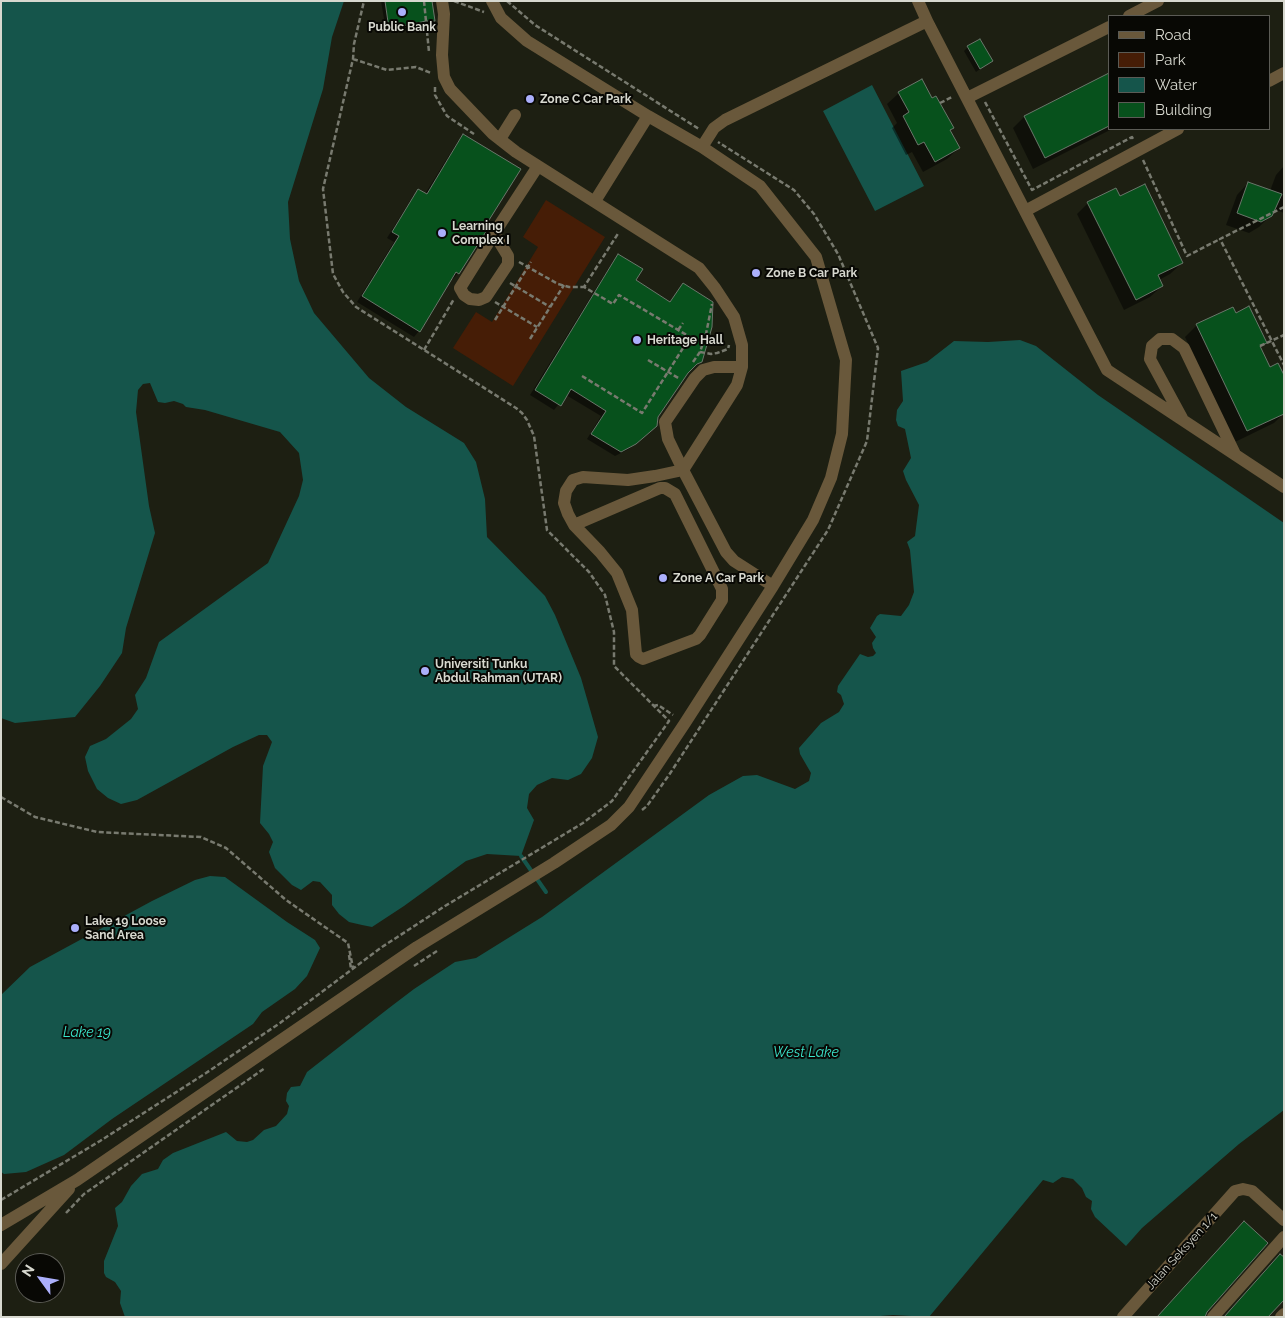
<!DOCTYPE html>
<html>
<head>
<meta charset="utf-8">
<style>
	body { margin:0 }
	#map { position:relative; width:1285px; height:1318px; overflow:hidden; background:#1d1f12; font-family:Raleway,sans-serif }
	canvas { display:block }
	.frame { position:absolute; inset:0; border:2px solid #d7d8cf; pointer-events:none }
	.legend { position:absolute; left:1108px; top:15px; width:162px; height:115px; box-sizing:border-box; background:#080804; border:1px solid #5b5b55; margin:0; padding:6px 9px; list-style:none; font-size:15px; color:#d7d8cf }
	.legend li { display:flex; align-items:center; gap:10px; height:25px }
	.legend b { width:25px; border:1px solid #5b5b55 }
	.north { position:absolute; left:15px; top:1253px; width:50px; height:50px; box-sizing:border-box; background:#080804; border:1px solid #5b5b55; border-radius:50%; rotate:302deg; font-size:14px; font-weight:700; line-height:20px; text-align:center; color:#d7d8cf }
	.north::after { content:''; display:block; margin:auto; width:18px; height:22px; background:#abaffb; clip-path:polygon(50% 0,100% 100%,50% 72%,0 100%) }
</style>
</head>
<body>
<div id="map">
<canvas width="1285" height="1318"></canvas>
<div class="frame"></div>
<ul class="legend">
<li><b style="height:6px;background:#69583b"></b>Road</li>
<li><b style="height:14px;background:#461d06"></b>Park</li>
<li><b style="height:14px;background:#15554b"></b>Water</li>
<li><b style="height:14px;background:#07511c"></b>Building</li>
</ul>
<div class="north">N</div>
</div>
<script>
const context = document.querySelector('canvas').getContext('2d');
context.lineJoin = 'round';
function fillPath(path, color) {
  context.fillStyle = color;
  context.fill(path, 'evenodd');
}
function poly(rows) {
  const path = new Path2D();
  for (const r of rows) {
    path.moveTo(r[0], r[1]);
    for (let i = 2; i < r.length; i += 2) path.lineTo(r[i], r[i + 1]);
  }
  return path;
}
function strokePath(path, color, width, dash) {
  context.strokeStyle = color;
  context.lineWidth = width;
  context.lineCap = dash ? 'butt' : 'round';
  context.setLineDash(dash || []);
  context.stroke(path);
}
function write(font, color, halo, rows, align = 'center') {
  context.font = font + ' Raleway,sans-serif';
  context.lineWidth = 4;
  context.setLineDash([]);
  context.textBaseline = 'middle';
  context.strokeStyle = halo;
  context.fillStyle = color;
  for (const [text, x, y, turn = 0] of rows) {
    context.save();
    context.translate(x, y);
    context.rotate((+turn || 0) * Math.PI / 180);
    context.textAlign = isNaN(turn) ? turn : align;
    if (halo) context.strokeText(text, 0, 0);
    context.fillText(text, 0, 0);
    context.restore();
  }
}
const green = poly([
	[546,200,605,237,513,386,453,348,476,312,492,322,538,247,523,237]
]);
const water = poly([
	[1,1,344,1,332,37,323,89,288,202,290,239,299,281,314,313,369,378,406,407,464,443,476,462,485,499,487,537,545,596,555,615,581,678,598,737,592,758,581,774,568,780,552,778,537,785,529,794,527,808,534,820,521,856,487,854,466,861,404,906,372,927,362,925,349,922,339,914,332,905,332,895,320,882,313,881,301,890,292,885,275,868,269,852,273,842,269,834,260,823,263,766,272,742,267,735,259,735,233,747,137,800,121,804,108,798,97,789,88,771,85,757,90,746,106,739,131,719,138,709,135,695,146,678,159,642,268,563,299,496,303,480,299,453,280,432,205,410,186,407,183,404,174,401,165,403,158,402,150,383,143,384,138,390,136,412,149,506,155,533,126,628,122,653,100,686,75,717,15,723,1,718],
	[872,85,924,186,875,211,823,111],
	[1020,340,1036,346,1098,395,1284,523,1284,1110,1239,1144,1142,1228,1126,1246,1095,1217,1091,1209,1092,1201,1086,1197,1082,1188,1073,1179,1062,1177,1053,1183,1043,1180,929,1317,893,1315,868,1317,125,1317,120,1303,121,1291,115,1282,106,1277,104,1273,104,1261,118,1226,115,1208,122,1202,131,1186,142,1174,158,1169,163,1160,173,1153,226,1132,237,1141,247,1142,253,1140,264,1130,276,1126,287,1114,289,1106,286,1101,287,1093,291,1087,300,1086,307,1072,389,1008,414,989,455,962,476,958,542,917,709,795,743,776,757,775,795,789,809,781,811,773,800,754,799,748,821,723,839,712,844,704,841,695,837,692,838,686,860,654,868,657,873,656,876,653,873,648,872,643,876,637,870,628,877,616,880,614,901,616,909,605,914,592,910,550,907,542,915,536,919,505,906,480,903,471,911,458,905,429,898,426,896,420,897,410,903,401,901,371,927,362,954,341,988,342],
	[210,876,225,877,287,922,315,940,320,948,307,976,295,989,262,1012,253,1024,112,1119,64,1155,26,1172,4,1174,1,1172,1,995,30,967,152,901,195,880]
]);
const shadow = poly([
	[381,1,430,1,433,21,430,24,421,24,386,31],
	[968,47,991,61,976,72,964,51],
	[1109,74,1109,129,1112,129,1033,169,1013,128,1024,117],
	[899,93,932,100,952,128,949,131,959,148,947,159,923,172,912,152,906,155,892,128,897,123,887,104],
	[463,136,482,229,458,273,453,279,451,278,419,331,414,337,357,302,394,242,387,238,413,196,418,190,425,194,458,141],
	[1284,166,1284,213,1274,209,1271,215,1259,227,1249,233,1226,225,1237,195,1248,183,1270,191,1276,175],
	[1119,198,1182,263,1170,274,1159,280,1162,286,1150,297,1124,310,1077,214,1088,203],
	[619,255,634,281,669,303,683,284,701,361,691,369,657,417,650,431,629,449,615,456,587,439,601,416,566,395,554,410,530,395,613,261],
	[1235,315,1265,342,1259,348,1269,369,1284,413,1274,423,1235,442,1185,337,1197,325]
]);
const stream = poly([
	[521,856,546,892]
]);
const building = poly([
	[385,1,432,1,435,21,426,21,389,29,385,1],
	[980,39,993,61,980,69,967,46,980,39],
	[1109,73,1109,126,1045,158,1024,116,1109,73],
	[922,79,932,98,936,96,954,128,950,130,960,148,935,162,924,142,918,145,903,116,909,112,898,92,922,79],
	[463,134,521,169,484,228,487,230,459,274,456,272,420,332,362,296,399,236,392,232,418,189,427,194,463,134],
	[1248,182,1282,194,1272,216,1261,222,1237,213,1248,182],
	[1145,184,1183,263,1158,275,1163,286,1136,300,1087,202,1116,188,1120,196,1145,184],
	[618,254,643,269,636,280,670,302,683,283,713,302,712,327,702,362,697,364,688,373,658,417,657,426,636,444,621,452,591,434,606,411,571,389,561,406,535,390,618,254],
	[1249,306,1267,343,1260,346,1270,367,1278,363,1284,375,1284,414,1247,431,1196,324,1233,307,1236,313,1249,306],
	[1244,1221,1268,1243,1207,1312,1205,1317,1157,1317,1244,1221],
	[1280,1254,1284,1257,1284,1300,1268,1317,1224,1317,1280,1254]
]);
const path = poly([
	[424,1,429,52],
	[454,1,484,12],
	[507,1,535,25,699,129],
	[353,59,387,70,416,67,431,73],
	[435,87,435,95,447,116,474,134],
	[985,102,1032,190,1132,137,1133,139],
	[940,103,952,97],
	[1143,160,1187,256,1220,239],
	[1284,207,1220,239,1284,365],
	[519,262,558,284,569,287,584,287],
	[510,283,550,307],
	[495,302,537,327],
	[495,320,531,262],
	[678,330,683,323],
	[530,339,564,285],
	[1260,346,1284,335],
	[424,350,454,299],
	[700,352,711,354,717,353,728,349,729,345],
	[648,360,680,379],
	[693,362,700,352,706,334,712,304],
	[582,376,642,413,690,337,619,295,613,304,584,287,619,232],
	[653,706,658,705,673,715],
	[1,797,35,817,97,832,201,837,226,848,286,900,348,943,353,968],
	[642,810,647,806,669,775,828,530,867,441,878,348,838,254,814,214,794,190,718,142],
	[349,955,351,969],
	[414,966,437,951],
	[1,1200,100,1141,206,1073,280,1023,382,947,445,906,583,823,612,801,669,721,614,666,614,632,605,595,589,572,547,530,534,436,527,420,522,413,516,408,356,307,343,292,333,274,323,189,353,59,354,44,364,1],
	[66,1213,84,1194,265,1068]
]);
const minor = poly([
	[442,1,444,14,442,55,444,77,450,89,493,134,516,152,699,268,715,288,734,317,742,345,742,367,737,385,683,470,726,552,734,561,773,586],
	[918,1,927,21,1107,370,1284,487],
	[1129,16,1158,1],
	[1269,81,1284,73],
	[967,98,1109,27],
	[500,139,515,115],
	[702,147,714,128,725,120,927,21],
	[595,201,648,116],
	[1025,211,1178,129],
	[495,232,497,238,508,256,508,264,486,297,479,300,470,299,464,295,460,288,495,232,538,166],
	[1182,418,1150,359,1152,346,1160,339,1172,339,1184,348,1235,454],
	[574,525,660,488,665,488,675,494,722,589,722,600,700,635,696,639,643,659,639,657,636,654,632,610,617,573,600,552,574,525,568,514,564,503,566,491,573,480,583,477,628,480,655,476,683,470,668,439,665,422,695,378,703,370,714,367,742,367],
	[1,1225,77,1180,417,947,554,863,611,825,629,807,685,723,773,586,813,520,831,478,842,434,846,360,816,257,760,186,702,147,648,116,527,41,501,18,492,1],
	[1,1264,69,1189],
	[1123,1317,1235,1191,1243,1189,1252,1191,1284,1220],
	[1213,1317,1284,1237],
	[1281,1317,1284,1314]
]);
const markers = [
	[402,12,5,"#abaffb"],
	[530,99,5,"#abaffb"],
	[442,233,5,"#abaffb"],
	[756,273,5,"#abaffb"],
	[637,340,5,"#abaffb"],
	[663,578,5,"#abaffb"],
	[425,671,5,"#abaffb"],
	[75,928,5,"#abaffb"]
];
const poiNames = [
	["Public Bank",402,27,"center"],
	["Zone C Car Park",540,99],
	["Learning",452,226],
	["Complex I",452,240],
	["Zone B Car Park",766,273],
	["Heritage Hall",647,340],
	["Zone A Car Park",673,578],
	["Universiti Tunku",435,664],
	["Abdul Rahman (UTAR)",435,678],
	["Lake 19 Loose",85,921],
	["Sand Area",85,935]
];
const streetNames = [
	["Jalan Seksyen 1/1",1182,1251,-48]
];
const waterNames = [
	["Lake 19",87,1033],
	["West Lake",806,1053]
];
fillPath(green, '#461d06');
fillPath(water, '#15554b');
fillPath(shadow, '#0007');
strokePath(stream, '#15554b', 4);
fillPath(building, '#07511c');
strokePath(building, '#6a776b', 1);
strokePath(path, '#787a6f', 2.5, [5, 2.5]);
strokePath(minor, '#69583b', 12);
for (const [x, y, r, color] of markers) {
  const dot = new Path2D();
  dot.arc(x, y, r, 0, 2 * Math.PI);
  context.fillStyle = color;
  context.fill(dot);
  strokePath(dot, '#080804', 2);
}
write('bold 12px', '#d7d8cf', '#080804', poiNames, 'left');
write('12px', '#d7d8cf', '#080804', streetNames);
write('italic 14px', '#3be5cc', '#080804', waterNames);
</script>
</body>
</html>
